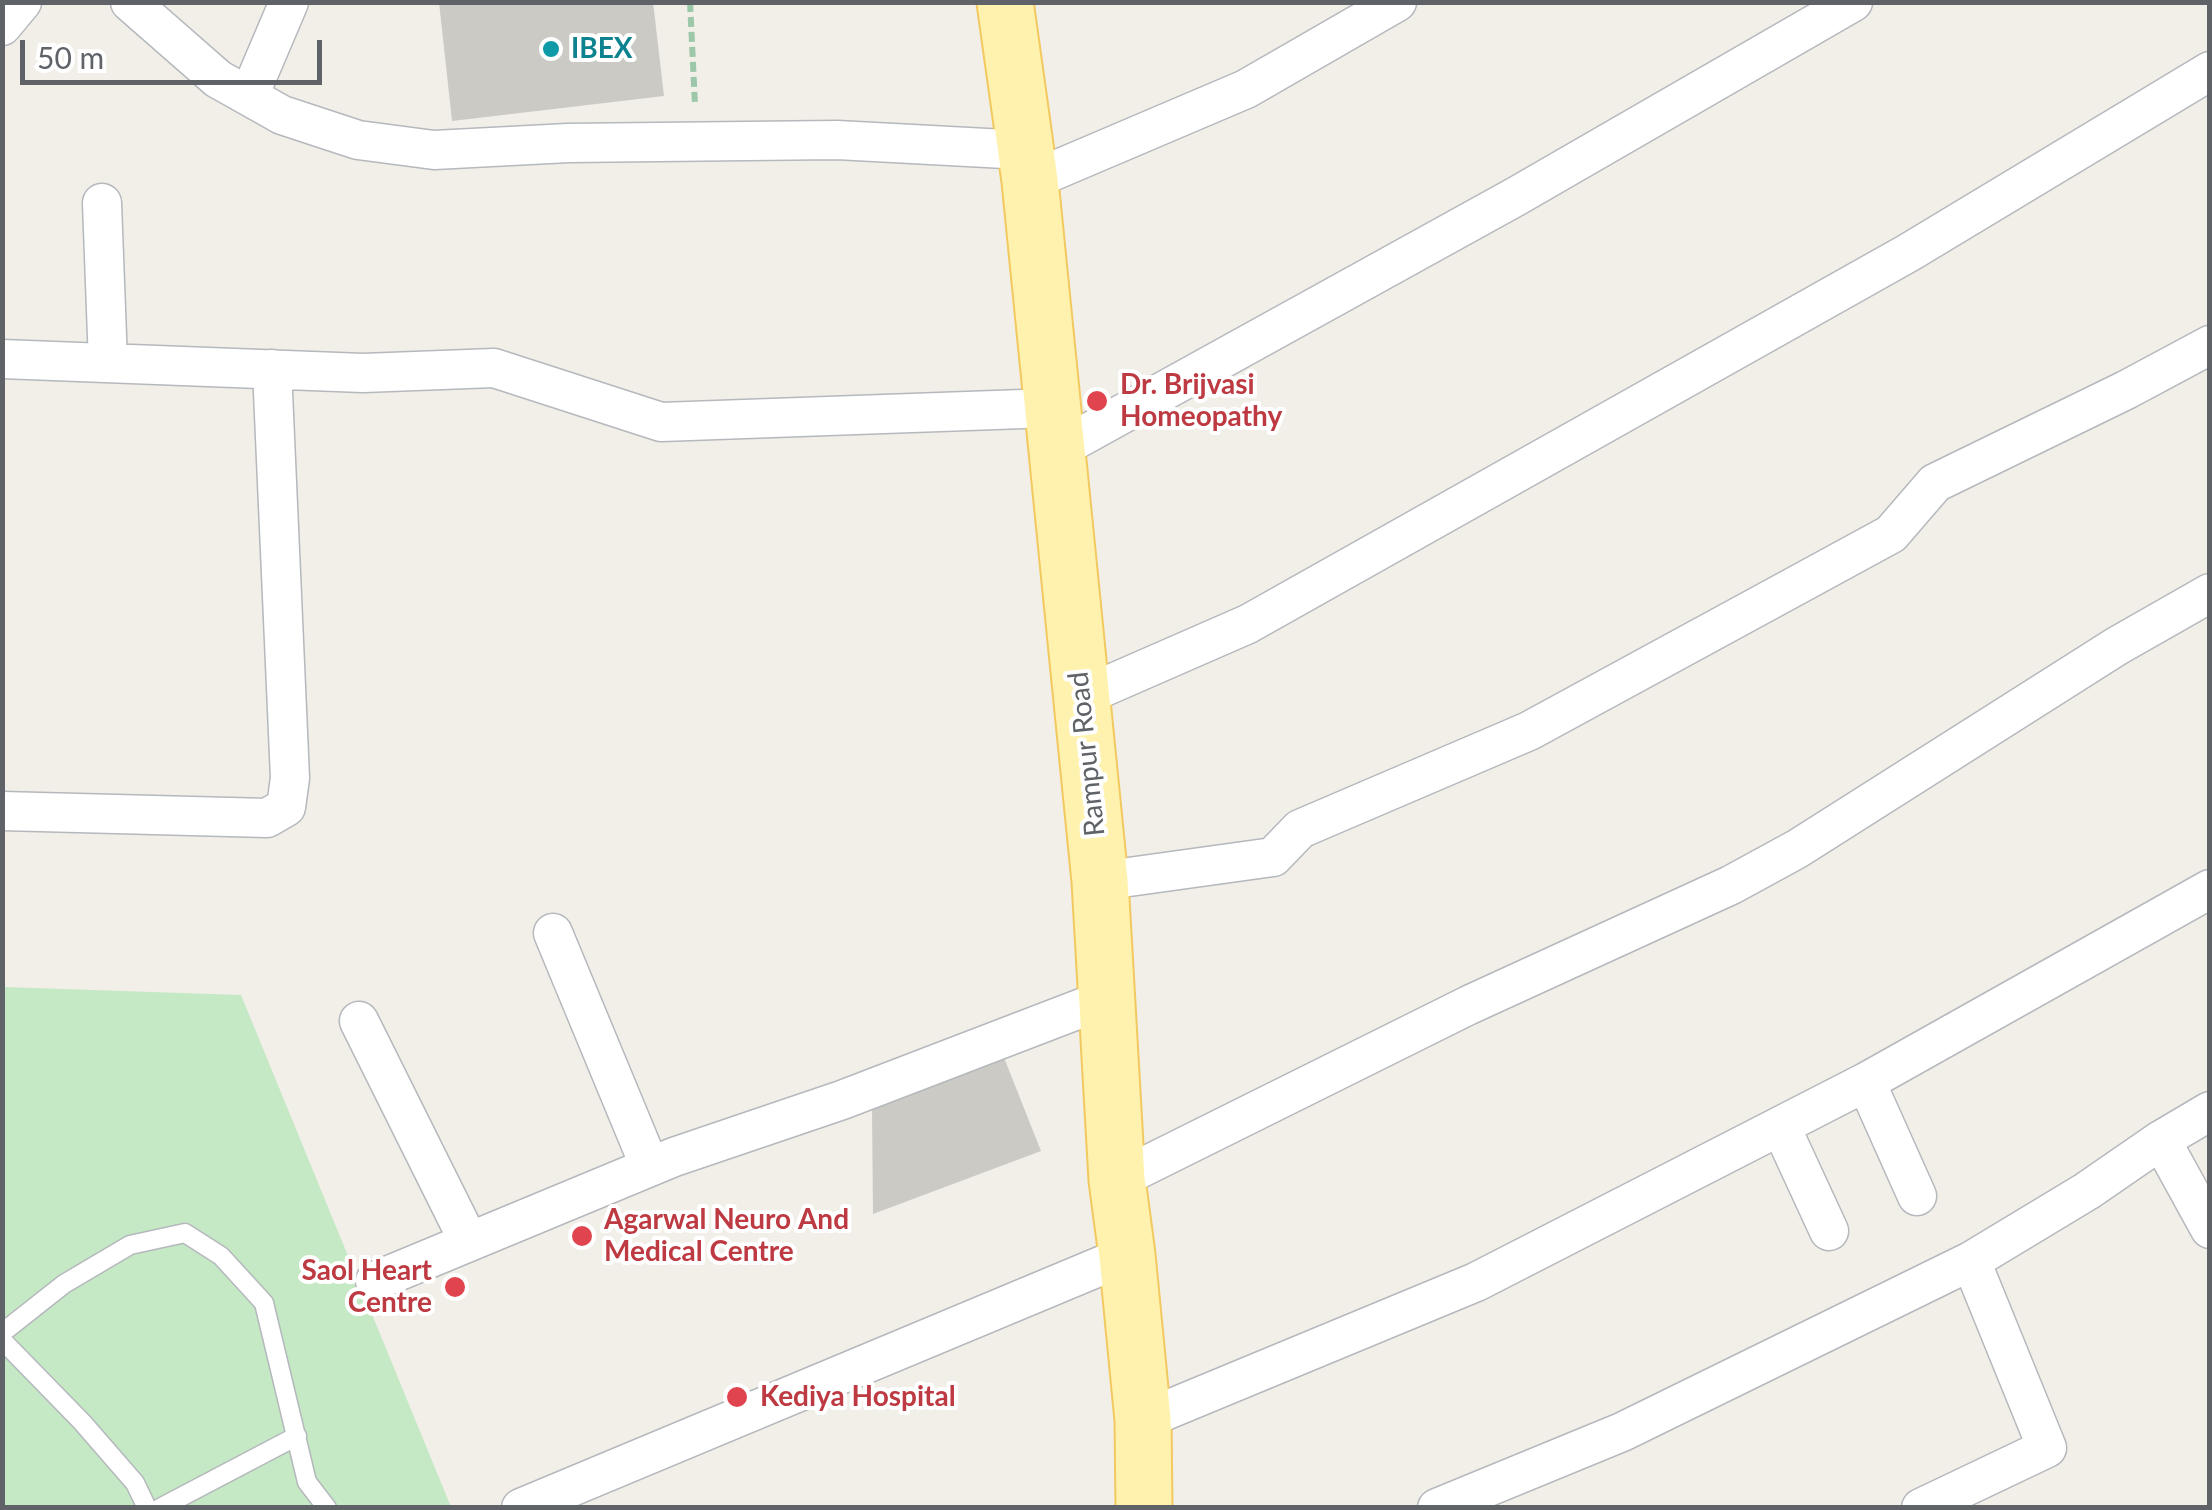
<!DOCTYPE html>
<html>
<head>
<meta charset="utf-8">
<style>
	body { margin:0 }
	#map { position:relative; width:2212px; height:1510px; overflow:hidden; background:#f1efe8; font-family:Lato,sans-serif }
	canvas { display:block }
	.frame { position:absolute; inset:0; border:5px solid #5f6368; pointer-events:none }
	.scale { position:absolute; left:20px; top:40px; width:302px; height:45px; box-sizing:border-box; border:5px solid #5f6368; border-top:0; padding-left:12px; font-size:30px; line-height:35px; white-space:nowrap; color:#5f6368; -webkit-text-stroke:8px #fff; paint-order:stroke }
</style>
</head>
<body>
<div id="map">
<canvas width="2212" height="1510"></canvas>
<div class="frame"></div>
<div class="scale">50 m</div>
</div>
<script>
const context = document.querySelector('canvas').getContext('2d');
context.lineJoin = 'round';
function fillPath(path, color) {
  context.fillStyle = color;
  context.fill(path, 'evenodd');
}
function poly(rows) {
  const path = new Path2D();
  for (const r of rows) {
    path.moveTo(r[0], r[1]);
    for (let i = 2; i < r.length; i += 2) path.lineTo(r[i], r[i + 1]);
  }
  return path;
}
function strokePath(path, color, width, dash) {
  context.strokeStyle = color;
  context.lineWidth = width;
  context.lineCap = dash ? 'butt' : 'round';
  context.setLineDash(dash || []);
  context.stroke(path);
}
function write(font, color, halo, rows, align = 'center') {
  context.font = font + ' Lato,sans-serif';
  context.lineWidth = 8;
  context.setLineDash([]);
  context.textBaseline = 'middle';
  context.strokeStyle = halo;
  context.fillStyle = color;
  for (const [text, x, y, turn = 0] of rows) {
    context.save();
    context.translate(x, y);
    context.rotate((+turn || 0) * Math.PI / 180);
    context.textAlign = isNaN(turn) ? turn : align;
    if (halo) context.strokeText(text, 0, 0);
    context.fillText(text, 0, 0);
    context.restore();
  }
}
const green = poly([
	[3,987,241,995,451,1507,3,1508]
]);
const building = poly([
	[439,2,653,2,664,96,452,121],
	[1003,1055,1041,1151,873,1214,872,1109]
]);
const path = poly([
	[690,2,695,105]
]);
const service = poly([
	[2,1333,64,1284,130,1245,185,1233,221,1256,264,1303,307,1482,327,1508],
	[2,1340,82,1422,135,1483,147,1508],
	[160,1508,297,1436]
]);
const minor = poly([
	[130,2,218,79,282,115,358,140,434,150,568,143,837,140,1024,150],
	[2,26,22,2],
	[249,96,289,2],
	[1030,181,1246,89,1397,2],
	[102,203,108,363],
	[2,359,363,373,494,368,661,422,1051,408],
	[1057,450,1515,197,1853,2],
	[1081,697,1248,624,1908,253,2210,71],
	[2,811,267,818,286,807,290,778,272,369],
	[1100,881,1273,857,1300,829,1529,731,1891,534,1935,483,2126,390,2210,345],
	[553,933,650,1167],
	[359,1021,469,1242],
	[1866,1082,1917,1196],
	[1781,1127,1829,1231],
	[2161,1140,2210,1229],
	[1117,1180,1469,1005,1731,885,1797,849,2117,646,2210,593],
	[375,1281,674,1157,842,1100,1108,998],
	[1143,1420,1476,1282,1866,1082,2210,889],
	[521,1508,1127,1255],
	[1437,1508,1622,1432,1971,1261,2087,1191,2161,1140,2210,1111],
	[1921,1508,2047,1448,1971,1261]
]);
const primary = poly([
	[1005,2,1030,181,1100,881,1117,1180,1127,1255,1143,1420,1144,1508]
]);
const markers = [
	[551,49,10,"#0f9aa8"],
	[1097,401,12,"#e0444e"],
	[582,1236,12,"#e0444e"],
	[455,1287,12,"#e0444e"],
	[737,1397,12,"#e0444e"]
];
const cultureNames = [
	["IBEX",571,49]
];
const healthNames = [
	["Dr. Brijvasi",1120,385],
	["Homeopathy",1120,417],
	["Agarwal Neuro And",604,1220],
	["Medical Centre",604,1252],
	["Saol Heart",432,1271,"right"],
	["Centre",432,1303,"right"],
	["Kediya Hospital",760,1397]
];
const streetNames = [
	["Rampur Road",1087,754,-96]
];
fillPath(green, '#c5e8c5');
fillPath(building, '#cccac5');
strokePath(service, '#b5b8bc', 21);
strokePath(minor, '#b5b8bc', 41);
strokePath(primary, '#f2c960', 59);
strokePath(path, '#9cc7a9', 6, [10, 5]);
strokePath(service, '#fff', 18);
strokePath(minor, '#fff', 38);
strokePath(primary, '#fff2af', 55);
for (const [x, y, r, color] of markers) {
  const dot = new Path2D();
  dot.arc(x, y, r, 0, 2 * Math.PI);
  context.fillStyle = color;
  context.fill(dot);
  strokePath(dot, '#fff', 4);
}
write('bold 28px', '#0d838f', '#fff', cultureNames, 'left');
write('bold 28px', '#be3a42', '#fff', healthNames, 'left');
write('28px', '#5f6368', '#fff', streetNames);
</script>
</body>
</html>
